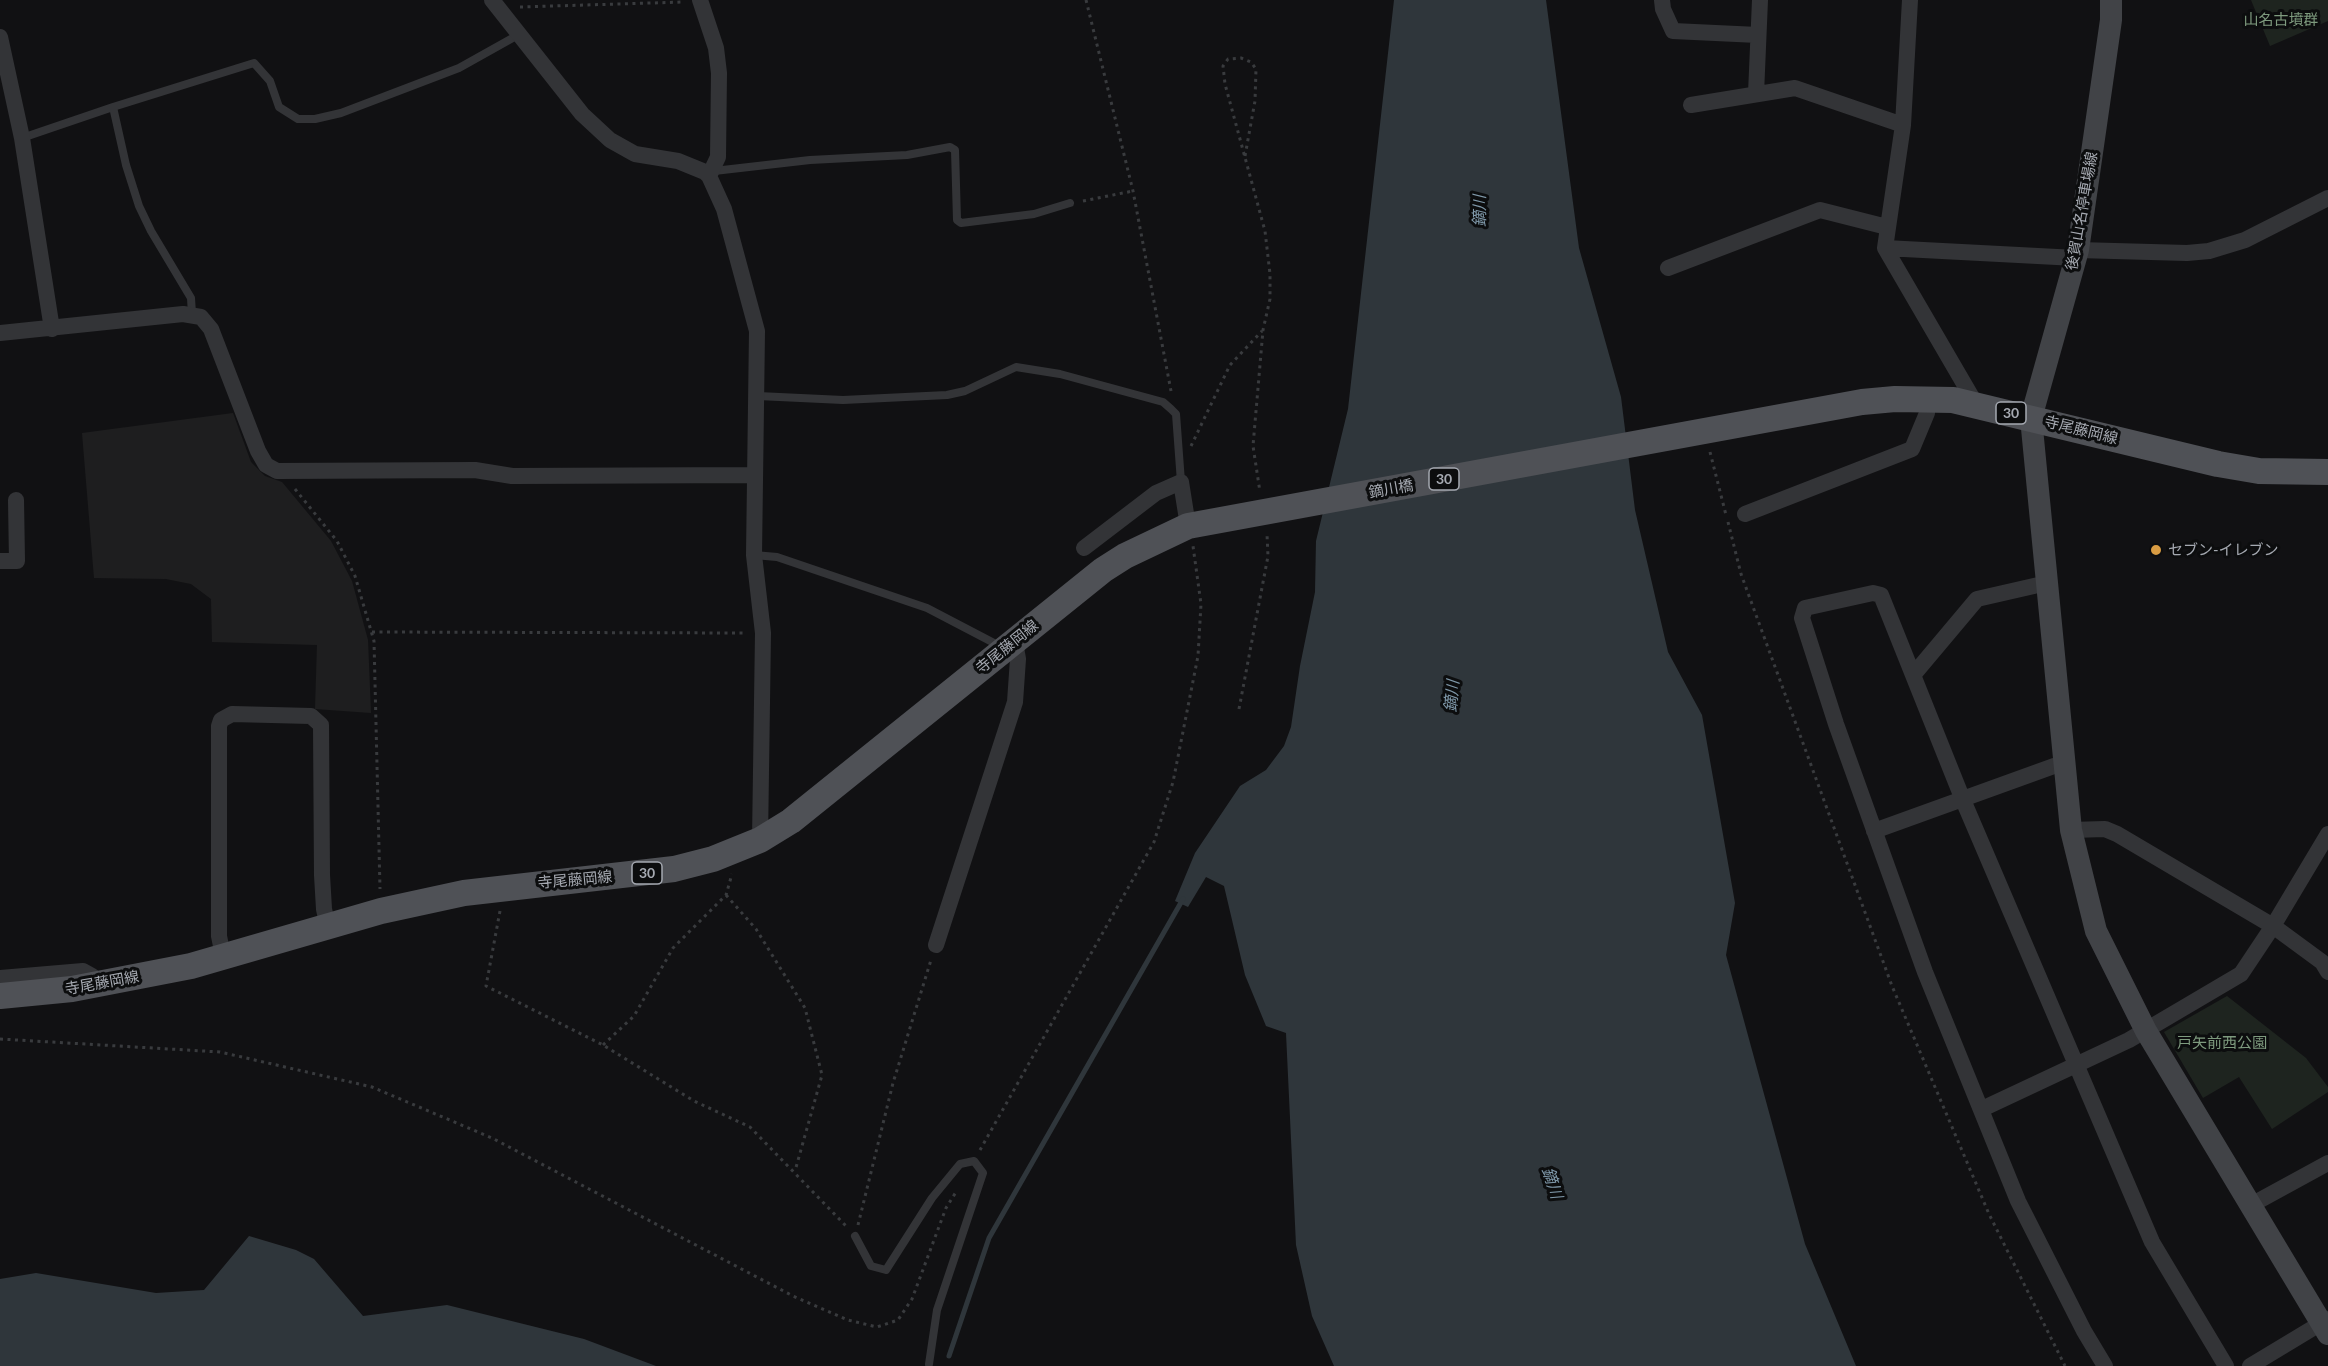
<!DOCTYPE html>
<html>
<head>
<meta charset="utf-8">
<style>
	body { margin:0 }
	canvas { display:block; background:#111113 }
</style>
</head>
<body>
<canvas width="2328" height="1366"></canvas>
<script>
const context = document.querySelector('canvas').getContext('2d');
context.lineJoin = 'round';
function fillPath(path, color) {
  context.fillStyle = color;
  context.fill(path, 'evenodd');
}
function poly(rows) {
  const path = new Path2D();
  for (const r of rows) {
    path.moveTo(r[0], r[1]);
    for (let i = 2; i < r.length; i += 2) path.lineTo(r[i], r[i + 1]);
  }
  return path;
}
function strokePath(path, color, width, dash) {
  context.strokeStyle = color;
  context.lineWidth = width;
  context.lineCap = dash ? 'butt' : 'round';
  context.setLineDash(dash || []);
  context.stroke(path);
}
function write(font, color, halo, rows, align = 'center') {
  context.font = font + ' Lato,"Noto Sans JP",sans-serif';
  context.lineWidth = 6;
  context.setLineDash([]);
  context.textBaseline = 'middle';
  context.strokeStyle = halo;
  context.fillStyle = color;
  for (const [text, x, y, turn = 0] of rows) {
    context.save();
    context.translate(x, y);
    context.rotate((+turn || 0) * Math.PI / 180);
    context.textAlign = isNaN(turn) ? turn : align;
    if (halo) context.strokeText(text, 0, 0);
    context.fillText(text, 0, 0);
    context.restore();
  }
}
const built = poly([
	[233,413,251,462,265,476,282,482,287,488,331,541,352,581,368,640,371,713,315,709,317,645,212,642,211,599,191,584,166,579,94,578,82,433]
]);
const green = poly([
	[2251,0,2328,0,2328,21,2270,46],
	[2227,996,2306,1058,2328,1087,2328,1092,2272,1129,2239,1077,2203,1098,2164,1032]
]);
const water = poly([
	[1394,0,1546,0,1579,248,1621,397,1635,510,1668,652,1702,715,1735,903,1726,955,1805,1244,1856,1366,1334,1366,1312,1316,1296,1245,1286,1033,1266,1026,1245,975,1224,886,1206,877,1188,907,1175,901,1195,853,1240,786,1266,770,1284,746,1291,727,1300,666,1315,592,1316,541,1348,409],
	[249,1236,296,1250,314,1259,363,1316,447,1305,584,1339,656,1366,0,1366,0,1279,36,1273,156,1293,204,1290]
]);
const stream = poly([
	[949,1356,989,1238,1183,899]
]);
const path = poly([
	[1086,0,1133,191,1171,391],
	[520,7,684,2],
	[1245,156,1255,101,1256,69,1251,62,1241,58,1228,59,1223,66,1225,84,1265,231,1270,274,1270,299,1263,330,1253,446,1260,492],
	[1083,201,1133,191],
	[1191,446,1230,365,1262,331],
	[1710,452,1726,515],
	[295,489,337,541,355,576,374,641,380,889],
	[1728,522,1741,574,1892,986,1989,1214,2065,1366],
	[372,632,746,633],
	[1239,709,1268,556,1267,534],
	[726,895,756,929,805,1008,822,1075,795,1171],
	[500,911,486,986,603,1045,694,1101,750,1127,847,1227],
	[0,1039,220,1052,372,1087,492,1138,793,1296,848,1320,877,1327,898,1320,912,1299,946,1208,956,1192],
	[603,1045,634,1016,673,948,726,895,732,874],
	[980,1150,1154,842,1173,782,1198,656,1201,604,1193,546],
	[858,1225,893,1083,931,960]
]);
const lane = poly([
	[22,138,113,107],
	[714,171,810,160,907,155,950,147,955,150,957,220,961,223,1034,214,1070,203],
	[192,314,191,298,151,231,139,206,126,165,113,107,254,63,270,81,279,107,298,119,315,119,341,113,459,68,518,35],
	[758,396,843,400,947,395,965,391,1016,367,1060,374,1163,402,1171,409,1176,414,1181,482],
	[754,555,777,557,927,608,994,643,999,649],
	[855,1236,871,1266,886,1270,932,1198,960,1164,974,1161,983,1173,937,1310,929,1364]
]);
const street = poly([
	[492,0,582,114,610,140,635,154,678,161,705,172,709,176,724,209,757,331,754,555,763,633,760,840],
	[700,0,716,48,719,73,718,157,709,176],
	[1662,0,1663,9,1673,31,1758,35],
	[1910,0,1903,125,1885,248,1977,406],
	[0,37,22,138,52,329],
	[1756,94,1760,0],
	[1691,105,1795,88,1903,125],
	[1885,248,2076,258],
	[2078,250,2187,253,2209,251,2245,240,2328,198],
	[1668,268,1820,210,1887,227],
	[0,333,183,314,201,317,211,329,258,451,266,465,277,471,475,470,512,476,754,475],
	[1745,514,1912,449,1927,413,1927,399],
	[1084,548,1156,493,1181,482,1188,526],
	[0,561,17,561,16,500],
	[1914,674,1977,599,2047,583],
	[2071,830,2105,829,2117,834,2273,926,2322,962,2328,972],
	[1874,831,2065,762],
	[936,945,1015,702,1018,659,1015,642],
	[223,956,219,936,219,726,221,720,232,714,311,716,321,725,322,875,324,909,328,928],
	[0,978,83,971,92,976,96,985],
	[1982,1109,2129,1040,2241,974,2273,926,2328,834],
	[2251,1205,2328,1163],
	[2105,1366,2084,1331,2018,1201,1925,972,1836,724,1802,618,1805,608,1873,593,1881,595,1963,800,2152,1242,2226,1366],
	[2250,1366,2328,1319]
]);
const secondary = poly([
	[2111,0,2111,20,2078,250,2031,418,2071,830,2096,931,2146,1031,2328,1334]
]);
const primary = poly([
	[0,996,72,989,191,966,381,911,464,893,674,869,713,859,760,840,791,821,1103,570,1125,556,1188,526,1862,402,1895,399,1953,400,2218,464,2259,471,2328,472]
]);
const markers = [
	[2156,550,6,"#d99c43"]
];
const shields = [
	[2011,413,30],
	[1444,479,30],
	[647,873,30]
];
const shieldNames = [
	["30",2011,413],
	["30",1444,479],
	["30",647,873]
];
const parkNames = [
	["山名古墳群",2281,20],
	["戸矢前西公園",2222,1043]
];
const streetNames = [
	["後賀山名停車場線",2082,211,-80],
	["寺尾藤岡線",2081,430,14],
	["鏑川橋",1391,489,-10],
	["寺尾藤岡線",1007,647,-39],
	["寺尾藤岡線",575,880,-5],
	["寺尾藤岡線",102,983,-10]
];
const poiNames = [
	["セブン-イレブン",2168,550]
];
const waterNames = [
	["鏑川",1480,211,-90],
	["鏑川",1452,696,-85],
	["鏑川",1552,1183,71]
];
fillPath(built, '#1e1e1f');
fillPath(green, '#1e241f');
fillPath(water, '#2f363b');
strokePath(stream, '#2f363b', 5);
strokePath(path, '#393b3e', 3, [3, 4.5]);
strokePath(lane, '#333437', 8);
strokePath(street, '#333437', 16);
strokePath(secondary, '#414347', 22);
strokePath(primary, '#4f5156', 26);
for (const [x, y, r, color] of markers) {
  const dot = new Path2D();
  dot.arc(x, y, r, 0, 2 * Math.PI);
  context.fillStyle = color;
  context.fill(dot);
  strokePath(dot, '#0c0d0e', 2);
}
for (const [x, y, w] of shields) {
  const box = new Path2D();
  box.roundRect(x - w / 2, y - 11, w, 22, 4.5);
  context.fillStyle = '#0c0d0e';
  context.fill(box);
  strokePath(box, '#a5a9b1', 1.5);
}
write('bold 14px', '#a5a9b1', null, shieldNames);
write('15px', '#7e9a7e', '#0c0d0e', parkNames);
write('15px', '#a5a9b1', '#0c0d0e', streetNames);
write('15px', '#a5a9b1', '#0c0d0e', poiNames, 'left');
write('italic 16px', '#7f98a9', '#0c0d0e', waterNames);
</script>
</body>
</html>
